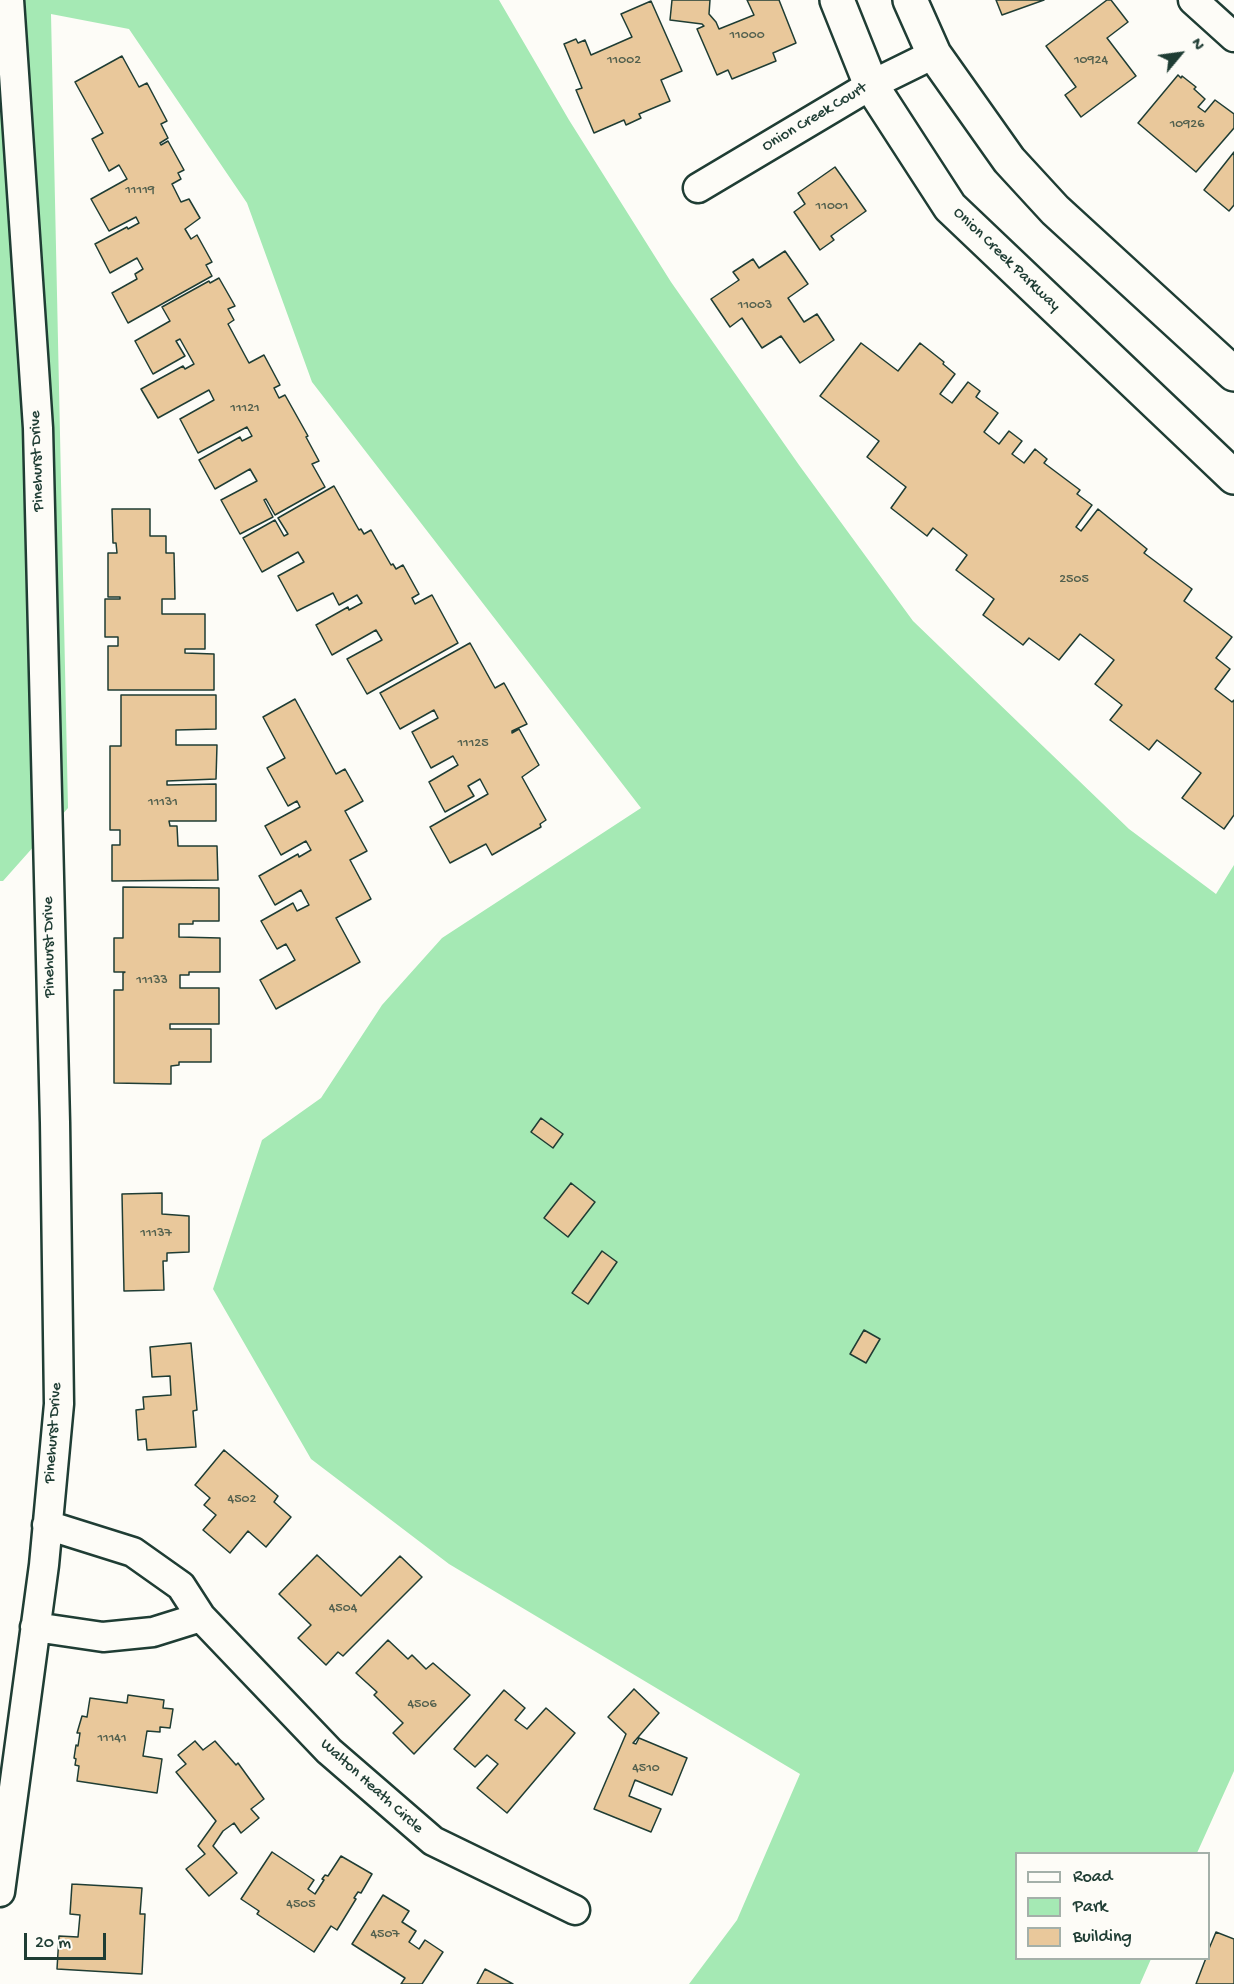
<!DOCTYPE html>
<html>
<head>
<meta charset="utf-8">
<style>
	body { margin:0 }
	#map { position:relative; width:1234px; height:1984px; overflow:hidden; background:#fdfcf7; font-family:"Gochi Hand",sans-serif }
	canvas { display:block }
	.legend { position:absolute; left:1015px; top:1852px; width:195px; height:108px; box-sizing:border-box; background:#fdfcf7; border:2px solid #a4b0a9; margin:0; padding:8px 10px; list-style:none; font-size:18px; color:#1f3d34 }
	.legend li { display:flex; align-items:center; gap:12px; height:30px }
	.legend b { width:30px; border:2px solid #a4b0a9 }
	.north { position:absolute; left:1150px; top:24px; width:60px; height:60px; -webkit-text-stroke:4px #fdfcf7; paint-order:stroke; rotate:61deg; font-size:16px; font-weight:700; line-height:24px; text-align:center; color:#1f3d34 }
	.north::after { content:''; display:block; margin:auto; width:21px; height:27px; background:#1f3d34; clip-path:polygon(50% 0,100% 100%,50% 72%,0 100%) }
	.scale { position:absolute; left:24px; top:1933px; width:82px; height:27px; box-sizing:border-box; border:3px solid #1f3d34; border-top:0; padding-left:8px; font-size:18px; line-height:21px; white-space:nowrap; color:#1f3d34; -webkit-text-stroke:4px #fdfcf7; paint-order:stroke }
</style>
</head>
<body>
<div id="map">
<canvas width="1234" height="1984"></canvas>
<ul class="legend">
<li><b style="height:8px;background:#fdfcf7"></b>Road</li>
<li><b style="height:16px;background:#a5e9b4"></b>Park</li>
<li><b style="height:16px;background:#e9c89b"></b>Building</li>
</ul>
<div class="north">N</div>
<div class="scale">20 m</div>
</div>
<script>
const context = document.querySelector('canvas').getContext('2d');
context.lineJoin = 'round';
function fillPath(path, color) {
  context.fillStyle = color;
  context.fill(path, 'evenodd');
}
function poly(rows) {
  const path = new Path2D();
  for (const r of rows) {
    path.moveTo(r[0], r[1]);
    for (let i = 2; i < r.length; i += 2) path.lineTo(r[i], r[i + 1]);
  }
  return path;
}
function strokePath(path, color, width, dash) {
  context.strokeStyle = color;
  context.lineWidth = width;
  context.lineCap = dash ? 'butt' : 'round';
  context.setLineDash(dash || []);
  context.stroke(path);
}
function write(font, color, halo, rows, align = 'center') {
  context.font = font + ' "Gochi Hand",sans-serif';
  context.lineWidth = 4.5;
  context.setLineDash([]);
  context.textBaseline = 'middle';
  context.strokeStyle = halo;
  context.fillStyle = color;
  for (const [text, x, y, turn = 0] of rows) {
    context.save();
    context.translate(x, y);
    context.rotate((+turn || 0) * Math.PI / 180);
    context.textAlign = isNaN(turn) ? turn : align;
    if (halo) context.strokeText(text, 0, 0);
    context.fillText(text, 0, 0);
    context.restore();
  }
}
const green = poly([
	[0,0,499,0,569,120,671,282,799,465,913,621,1129,829,1216,894,1234,865,1234,1771,1197,1853,1016,1854,1016,1958,1151,1959,1140,1984,689,1984,737,1920,800,1774,449,1564,311,1459,213,1289,262,1140,321,1098,382,1005,442,938,641,808,312,382,247,203,129,29,51,14,68,808,3,881,0,881]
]);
const building = poly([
	[672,0,710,0,709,14,716,22,719,29,754,15,747,0,779,0,796,43,773,53,776,61,732,79,728,70,717,75,697,29,704,26,702,24,670,20,672,0],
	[996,0,1044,0,1002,15,996,0],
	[1107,0,1111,0,1128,22,1107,38,1136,76,1081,117,1065,95,1076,87,1046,46,1107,0],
	[651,1,682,71,661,80,670,101,639,114,641,118,626,125,624,120,594,133,576,90,582,88,564,44,576,39,578,43,585,40,591,55,632,37,621,14,651,1],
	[122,56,139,87,147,83,167,121,161,124,168,138,160,143,161,145,168,141,184,170,178,173,181,179,172,184,181,202,189,199,200,218,185,229,191,239,197,235,212,262,206,265,212,276,128,323,112,293,137,279,135,274,143,269,137,258,110,273,95,244,127,227,128,229,139,223,136,217,109,231,91,199,127,179,119,165,109,171,92,139,103,133,75,82,122,56],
	[1178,75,1181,78,1182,76,1196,87,1194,89,1205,99,1198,107,1205,112,1215,100,1234,114,1234,128,1196,172,1138,123,1178,75],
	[1234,152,1234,205,1229,211,1204,190,1234,152],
	[835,167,866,211,831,236,834,240,820,250,794,212,805,204,798,193,835,167],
	[785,251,808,284,788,298,804,322,817,314,834,340,800,363,781,336,762,348,742,318,730,327,711,299,739,280,733,272,753,259,759,268,785,251],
	[219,278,235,306,228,309,234,320,228,324,249,363,264,355,280,385,274,388,279,398,285,395,308,436,306,437,319,461,312,464,325,487,275,515,266,499,264,500,273,517,240,534,221,500,257,481,250,469,215,489,199,460,240,437,242,441,252,436,247,427,198,453,180,419,214,400,209,390,158,418,141,389,183,366,185,369,194,364,180,339,176,341,185,356,153,374,135,341,170,321,162,307,209,281,210,283,219,278],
	[861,343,898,371,920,343,944,362,943,364,955,374,940,394,952,403,968,382,980,391,976,397,998,413,984,432,999,444,1009,431,1022,441,1012,454,1024,463,1035,449,1047,459,1044,463,1080,490,1077,494,1092,505,1076,527,1081,531,1098,509,1147,549,1144,553,1192,589,1184,601,1232,637,1216,658,1230,669,1215,689,1232,702,1234,700,1234,815,1224,829,1182,798,1201,773,1157,740,1149,750,1110,720,1122,705,1095,684,1114,660,1080,634,1059,660,1029,638,1023,645,983,615,994,599,956,570,967,555,933,528,927,536,891,508,906,487,867,457,879,441,820,396,861,343],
	[334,486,359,530,361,529,364,534,371,530,391,565,393,564,396,569,403,565,419,594,412,598,415,604,432,595,458,643,367,694,347,659,382,640,376,630,332,655,316,625,348,607,349,610,362,603,357,595,339,605,333,593,297,611,278,576,304,562,298,552,262,572,243,538,275,520,284,536,288,534,278,518,334,486],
	[112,509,150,509,150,536,166,536,166,553,174,553,175,599,162,599,162,614,205,614,205,649,185,649,185,653,214,654,214,690,108,690,108,646,118,646,118,637,105,637,105,599,120,599,120,597,108,597,108,553,117,553,116,543,113,543,112,509],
	[470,643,495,688,504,683,527,724,512,731,512,733,519,729,539,765,522,777,546,820,540,824,541,827,492,855,486,844,450,863,430,827,488,794,480,779,468,786,474,796,445,812,429,782,458,765,453,756,431,768,412,732,438,718,434,710,400,729,380,693,470,643],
	[121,695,216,695,216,729,176,730,176,745,217,745,216,779,167,781,167,785,216,784,216,821,169,821,170,826,177,826,178,846,217,846,218,880,112,881,112,845,120,845,120,830,110,830,110,746,121,746,121,695],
	[295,699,336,774,345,769,363,801,345,811,367,851,350,860,371,899,336,918,360,962,276,1009,260,980,295,960,286,944,277,949,261,921,293,903,297,911,309,905,301,890,275,905,259,876,298,854,299,857,311,850,306,841,281,855,265,826,300,807,297,801,288,806,267,768,285,758,263,717,295,699],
	[123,887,219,888,219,921,193,921,193,924,179,924,179,937,220,938,220,972,189,972,189,975,180,975,180,988,219,988,219,1024,170,1024,170,1029,211,1029,211,1062,179,1062,179,1065,171,1066,171,1084,114,1083,114,990,123,990,123,973,125,972,114,972,114,938,123,938,123,887],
	[541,1118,563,1134,553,1148,531,1132,541,1118],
	[571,1183,595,1202,568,1237,544,1218,571,1183],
	[162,1193,162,1214,189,1216,189,1252,167,1253,167,1261,163,1261,164,1290,124,1291,122,1194,162,1193],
	[602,1251,617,1262,588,1304,572,1293,602,1251],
	[864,1330,880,1339,866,1363,850,1354,864,1330],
	[191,1343,197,1410,193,1411,196,1447,147,1450,146,1439,138,1440,136,1410,144,1409,143,1397,171,1395,170,1376,152,1377,150,1347,191,1343],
	[224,1450,278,1496,274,1502,291,1517,266,1547,248,1531,230,1553,203,1530,216,1515,204,1505,210,1498,195,1485,224,1450],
	[317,1555,361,1596,400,1556,422,1577,343,1656,338,1652,326,1665,298,1638,311,1625,279,1594,317,1555],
	[388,1640,408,1659,412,1655,426,1669,433,1663,470,1695,414,1754,393,1733,403,1723,374,1695,377,1692,356,1673,388,1640],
	[634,1689,659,1713,633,1743,636,1744,639,1738,687,1758,672,1795,635,1780,629,1796,661,1809,651,1832,594,1809,626,1734,608,1717,634,1689],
	[504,1690,525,1708,515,1720,527,1729,546,1708,575,1733,507,1813,477,1788,498,1764,487,1755,475,1767,454,1749,504,1690],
	[128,1695,164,1700,163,1708,173,1709,170,1728,160,1727,160,1732,147,1731,143,1756,162,1759,157,1793,77,1781,79,1766,75,1765,76,1759,74,1758,76,1745,78,1746,80,1733,77,1733,82,1716,87,1717,90,1698,127,1703,128,1695],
	[195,1741,203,1750,215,1741,236,1765,238,1763,264,1799,251,1809,259,1818,241,1833,234,1823,223,1831,213,1846,237,1873,209,1896,186,1869,205,1854,198,1846,216,1821,176,1772,186,1764,178,1755,195,1741],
	[272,1852,314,1880,308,1889,315,1894,324,1880,322,1879,325,1875,328,1876,341,1856,372,1874,361,1893,358,1892,354,1898,356,1899,337,1930,331,1926,314,1952,257,1914,259,1911,241,1899,272,1852],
	[72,1884,142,1888,140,1914,145,1914,142,1974,57,1969,59,1936,78,1937,80,1915,70,1914,72,1884],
	[383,1895,409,1911,402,1922,416,1931,409,1942,419,1949,425,1940,443,1952,422,1984,401,1984,405,1978,352,1944,383,1895],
	[1216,1932,1234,1939,1234,1984,1196,1984,1206,1958,1208,1958,1208,1951,1216,1932],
	[485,1969,513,1984,477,1984,485,1969]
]);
const minor = poly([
	[1193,0,1234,37],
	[698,188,871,85,934,54],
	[47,1525,133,1552,181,1586,201,1617,329,1751,433,1841,575,1910],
	[35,1627,103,1637,153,1632,201,1617],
	[0,1892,44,1565,59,1404,55,1122,38,428,9,0]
]);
const tertiary = poly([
	[837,0,871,85,950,207,1234,477],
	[910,0,934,54,1009,160,1055,210,1234,374]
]);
const numberNames = [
	["11000",747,36],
	["11002",624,61],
	["10924",1091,61],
	["10926",1187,125],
	["11119",140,191],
	["11001",832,207],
	["11003",755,306],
	["11121",245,409],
	["2505",1074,580],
	["11125",473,744],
	["11131",163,803],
	["11133",152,981],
	["11137",156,1234],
	["4502",242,1500],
	["4504",343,1609],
	["4506",422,1705],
	["11141",112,1739],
	["4510",646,1769],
	["4505",301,1905],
	["4507",385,1935]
];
const streetNames = [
	["Onion Creek Court",815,118,-31],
	["Onion Creek Parkway",1006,260,44],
	["Pinehurst Drive",38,461,-92],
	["Pinehurst Drive",50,947,-91],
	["Pinehurst Drive",54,1433,-86],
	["Walton Heath Circle",371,1787,42]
];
fillPath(green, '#a5e9b4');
fillPath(building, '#e9c89b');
strokePath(building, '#1f3d34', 1.5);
strokePath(minor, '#1f3d34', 33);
strokePath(tertiary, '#1f3d34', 38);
strokePath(minor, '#fdfcf7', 28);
strokePath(tertiary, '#fdfcf7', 33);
write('14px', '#52604e', null, numberNames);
write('16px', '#1f3d34', '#fdfcf7', streetNames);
</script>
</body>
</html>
